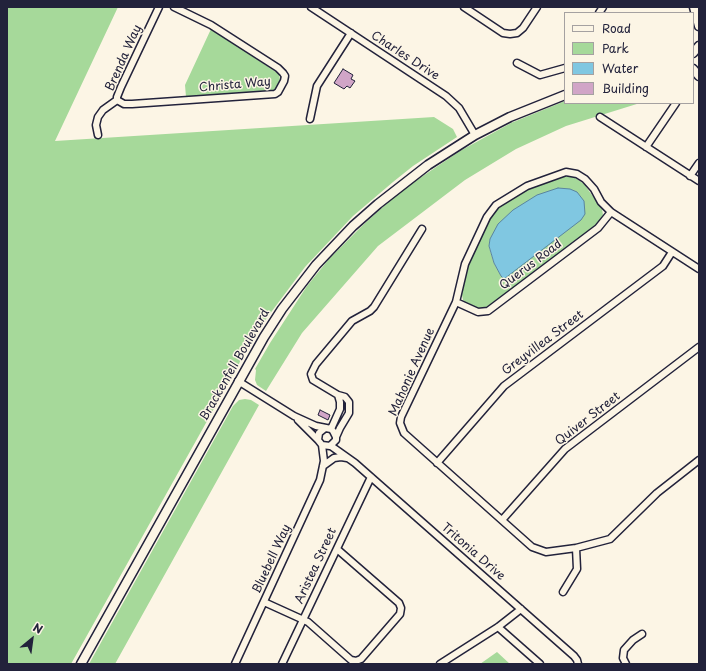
<!DOCTYPE html>
<html>
<head>
<meta charset="utf-8">
<style>
	body { margin:0 }
	#map { position:relative; width:706px; height:671px; overflow:hidden; background:#fcf5e5; font-family:"Playpen Sans",sans-serif }
	canvas { display:block }
	.frame { position:absolute; inset:0; border:8px solid #22223b; pointer-events:none }
	.legend { position:absolute; left:564px; top:12px; width:130px; height:92px; box-sizing:border-box; background:#fcf5e5; border:1px solid #a5a1a1; margin:0; padding:5px 7px; list-style:none; font-size:12px; color:#22223b }
	.legend li { display:flex; align-items:center; gap:8px; height:20px }
	.legend b { width:20px; border:1px solid #a5a1a1 }
	.north { position:absolute; left:12px; top:619px; width:40px; height:40px; -webkit-text-stroke:3px #fcf5e5; paint-order:stroke; rotate:29deg; font-size:11px; font-weight:700; line-height:16px; text-align:center; color:#22223b }
	.north::after { content:''; display:block; margin:auto; width:14px; height:18px; background:#22223b; clip-path:polygon(50% 0,100% 100%,50% 72%,0 100%) }
</style>
</head>
<body>
<div id="map">
<canvas width="706" height="671"></canvas>
<div class="frame"></div>
<ul class="legend">
<li><b style="height:5px;background:#fcf5e5"></b>Road</li>
<li><b style="height:11px;background:#a6d99a"></b>Park</li>
<li><b style="height:11px;background:#80c7e1"></b>Water</li>
<li><b style="height:11px;background:#d1a5c7"></b>Building</li>
</ul>
<div class="north">N</div>
</div>
<script>
const context = document.querySelector('canvas').getContext('2d');
context.lineJoin = 'round';
function fillPath(path, color) {
  context.fillStyle = color;
  context.fill(path, 'evenodd');
}
function poly(rows) {
  const path = new Path2D();
  for (const r of rows) {
    path.moveTo(r[0], r[1]);
    for (let i = 2; i < r.length; i += 2) path.lineTo(r[i], r[i + 1]);
  }
  return path;
}
function strokePath(path, color, width, dash) {
  context.strokeStyle = color;
  context.lineWidth = width;
  context.lineCap = dash ? 'butt' : 'round';
  context.setLineDash(dash || []);
  context.stroke(path);
}
function write(font, color, halo, rows, align = 'center') {
  context.font = font + ' "Playpen Sans",sans-serif';
  context.lineWidth = 3;
  context.setLineDash([]);
  context.textBaseline = 'middle';
  context.strokeStyle = halo;
  context.fillStyle = color;
  for (const [text, x, y, turn = 0] of rows) {
    context.save();
    context.translate(x, y);
    context.rotate((+turn || 0) * Math.PI / 180);
    context.textAlign = isNaN(turn) ? turn : align;
    if (halo) context.strokeText(text, 0, 0);
    context.fillText(text, 0, 0);
    context.restore();
  }
}
const green = poly([
	[7,7,118,7,55,141,434,117,453,129,457,137,413,166,393,182,353,216,305,267,263,323,254,332,246,345,239,364,71,664,7,664],
	[211,29,279,74,280,80,277,89,272,92,186,97,185,85],
	[565,101,565,103,640,103,566,126,516,149,465,180,378,246,302,333,266,391,257,385,255,380,256,370,255,369,270,343,307,286,329,259,363,225,395,196,414,182,460,151,511,123],
	[561,176,574,177,584,184,602,209,603,215,599,223,489,307,480,309,467,304,463,300,462,295,467,268,493,212,499,207,529,189],
	[490,239,509,275,504,279,501,276,494,263,489,247],
	[245,399,251,400,259,405,115,664,89,664,233,406,239,400],
	[497,652,510,664,480,664]
]);
const water = poly([
	[558,188,570,189,577,192,584,201,585,214,581,220,504,279,501,276,494,263,489,246,490,239,498,224,513,210,537,195,558,188]
]);
const building = poly([
	[343,69,353,75,351,79,355,81,350,88,347,86,344,89,334,83,343,69],
	[320,410,330,415,328,420,318,415,320,410]
]);
const street = poly([
	[311,7,446,96,459,108,475,135],
	[464,7,503,33,510,34,517,33,523,28,537,7],
	[599,13,603,7],
	[517,63,540,75,565,68],
	[117,100,124,104,132,104,275,94,278,92,284,81,285,76,283,73,278,68,211,25,174,7],
	[600,117,699,181],
	[310,119,317,86,351,33],
	[98,135,96,125,98,117,103,110,117,100,117,97,121,87,159,7],
	[646,147,676,103],
	[690,176,699,163],
	[699,269,611,212,601,202,594,189,585,179,577,174,566,172,527,186,496,205,487,217,465,264,456,302,401,417,400,423,404,433,532,547,546,552,576,548,610,539,657,493,699,460],
	[456,302,478,312,488,311,598,228,611,212],
	[238,381,294,416,316,426,331,429,333,431,336,437,336,440,330,446,322,445,318,440,319,433,324,429],
	[298,420,318,440],
	[331,429,340,409,340,402,338,395],
	[336,437,340,428,349,413,349,402,345,397,338,395,313,380,311,374,316,364,352,321,370,311,374,307,422,229],
	[331,446,355,463,574,656,577,660,578,664],
	[437,463,504,386,663,266,672,252],
	[323,466,334,458,341,457,347,458],
	[502,520,565,449,699,347],
	[563,592,577,569,576,548],
	[264,602,308,622,351,660,356,661,361,659,400,614,401,608,399,603,337,549],
	[498,627,540,664],
	[235,664,320,480,324,461,322,445],
	[282,664,371,477],
	[440,664,498,627,521,609],
	[626,664,623,658,624,650,633,640,642,634]
]);
const secondary = poly([
	[694,7,699,26],
	[693,53,699,46],
	[693,69,699,76],
	[81,664,264,337,282,309,316,265,353,226,378,204,428,165,475,135,510,117,565,95]
]);
const streetNames = [
	["Charles Drive",405,56,33],
	["Brenda Way",124,58,-66],
	["Christa Way",235,85,-5],
	["Querus Road",531,265,-37],
	["Greyvillea Street",543,343,-37],
	["Brackenfell Boulevard",235,365,-60],
	["Mahonie Avenue",412,372,-66],
	["Quiver Street",588,419,-38],
	["Tritonia Drive",473,552,41],
	["Bluebell Way",272,559,-65],
	["Aristea Street",316,566,-65]
];
fillPath(green, '#a6d99a');
fillPath(water, '#80c7e1');
strokePath(water, '#5a859f', 1);
fillPath(building, '#d1a5c7');
strokePath(building, '#22223b', 1);
strokePath(street, '#22223b', 9);
strokePath(secondary, '#22223b', 11);
strokePath(street, '#fcf5e5', 6);
strokePath(secondary, '#fcf5e5', 8);
write('12px', '#22223b', '#fcf5e5', streetNames);
</script>
</body>
</html>
